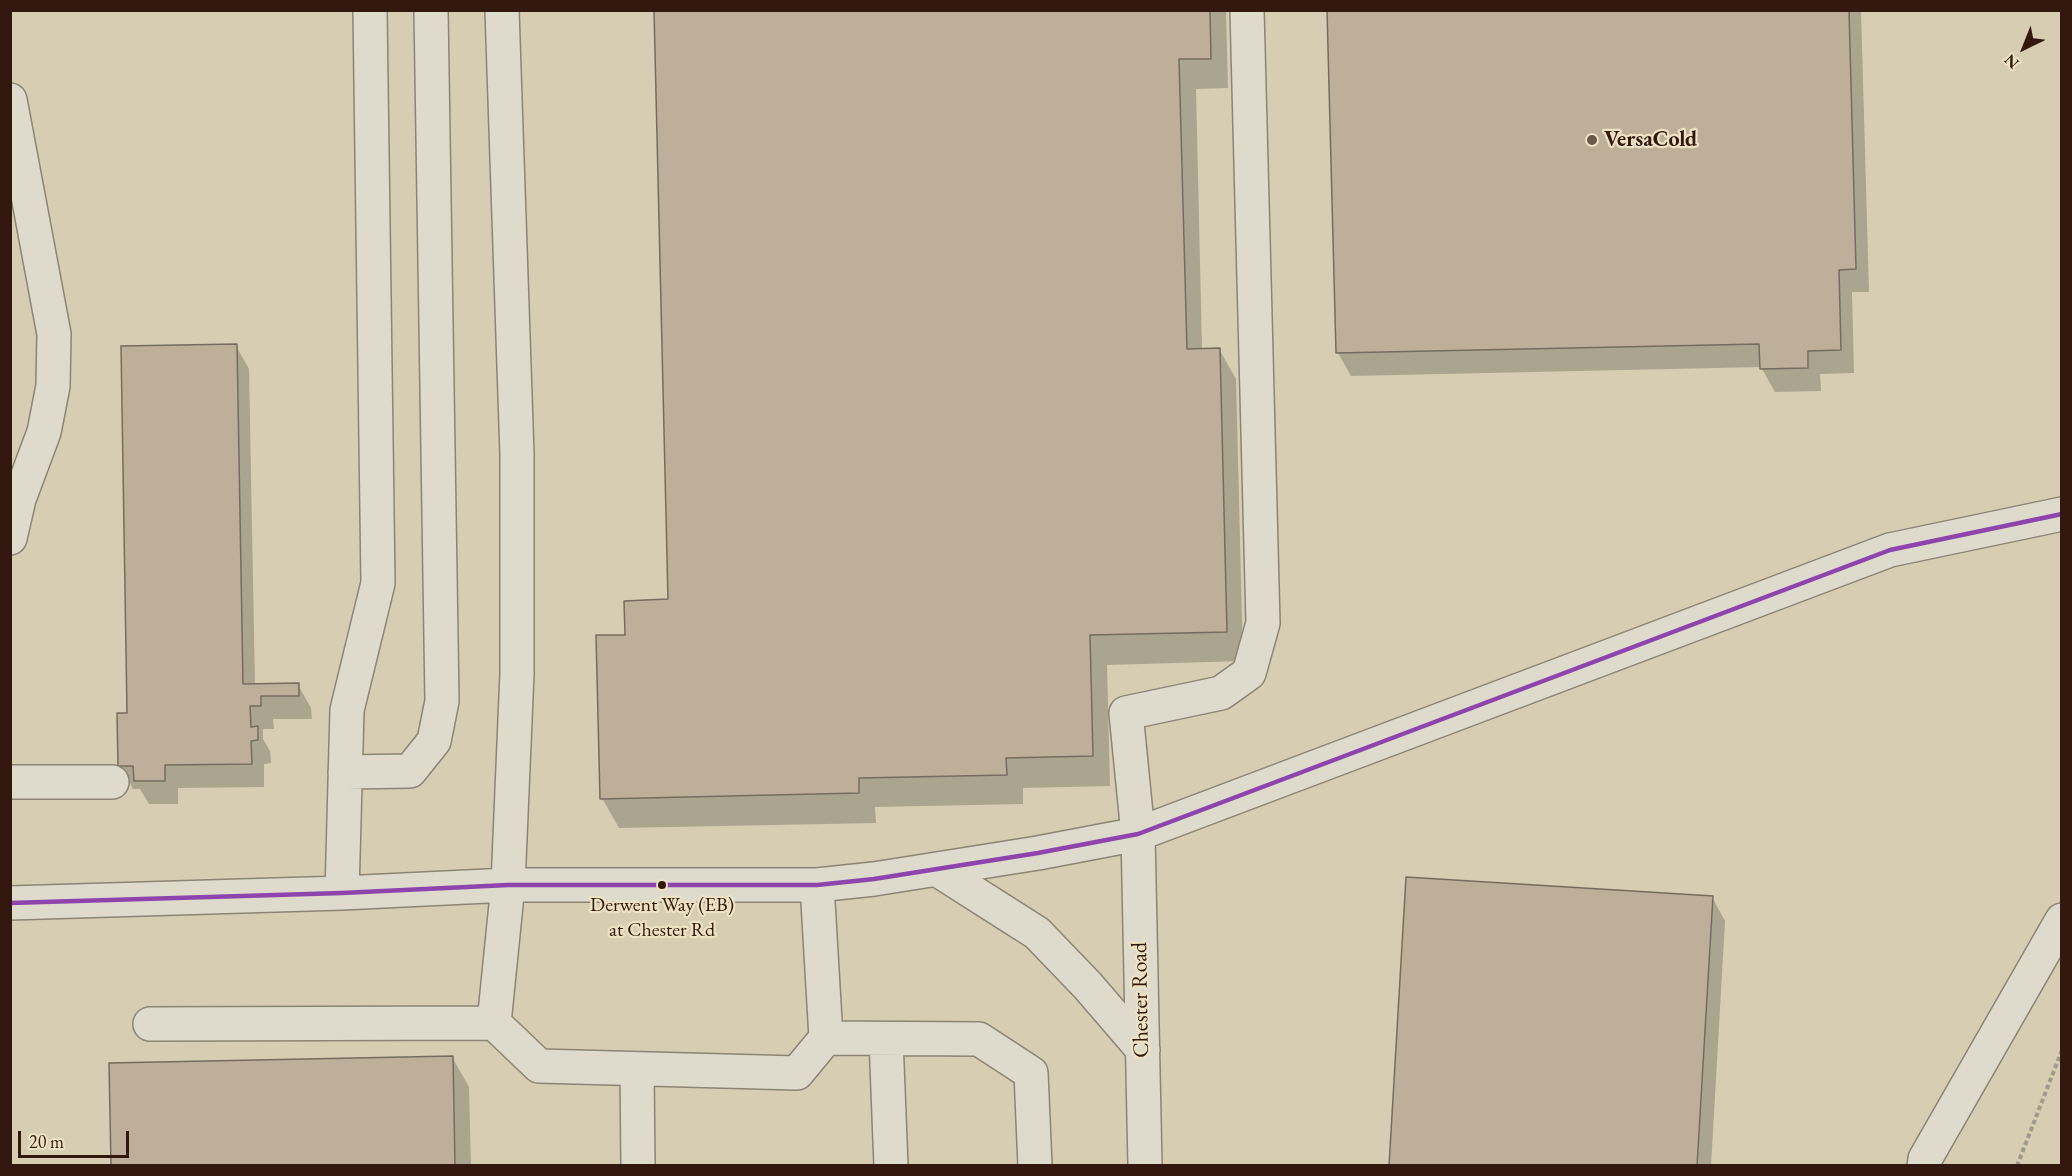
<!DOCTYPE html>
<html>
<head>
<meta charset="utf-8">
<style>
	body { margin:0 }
	#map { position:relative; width:2072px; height:1176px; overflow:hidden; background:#d6cdb3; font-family:"EB Garamond",serif }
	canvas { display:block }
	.frame { position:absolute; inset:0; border:12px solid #32180e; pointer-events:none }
	.north { position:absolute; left:1994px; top:18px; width:60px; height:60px; -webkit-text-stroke:4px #ede3c4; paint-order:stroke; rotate:223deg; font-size:16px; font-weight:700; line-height:24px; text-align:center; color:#32180e }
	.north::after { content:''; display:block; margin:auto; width:21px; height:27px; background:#32180e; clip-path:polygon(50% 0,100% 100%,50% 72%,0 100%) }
	.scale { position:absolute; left:18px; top:1131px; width:111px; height:27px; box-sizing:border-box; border:3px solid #32180e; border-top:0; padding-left:8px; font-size:18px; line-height:21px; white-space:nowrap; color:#32180e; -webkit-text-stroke:4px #ede3c4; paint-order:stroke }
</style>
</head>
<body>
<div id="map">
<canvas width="2072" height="1176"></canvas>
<div class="frame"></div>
<div class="north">N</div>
<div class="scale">20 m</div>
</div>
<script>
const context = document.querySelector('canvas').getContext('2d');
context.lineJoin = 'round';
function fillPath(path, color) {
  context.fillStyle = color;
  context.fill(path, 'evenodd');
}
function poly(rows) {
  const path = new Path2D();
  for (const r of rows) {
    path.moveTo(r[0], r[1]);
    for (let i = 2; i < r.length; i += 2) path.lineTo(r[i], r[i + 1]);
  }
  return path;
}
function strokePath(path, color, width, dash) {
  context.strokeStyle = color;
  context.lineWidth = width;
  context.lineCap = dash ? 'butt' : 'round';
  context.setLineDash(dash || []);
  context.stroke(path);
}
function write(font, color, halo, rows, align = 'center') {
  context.font = font + ' "EB Garamond",serif';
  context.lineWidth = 4.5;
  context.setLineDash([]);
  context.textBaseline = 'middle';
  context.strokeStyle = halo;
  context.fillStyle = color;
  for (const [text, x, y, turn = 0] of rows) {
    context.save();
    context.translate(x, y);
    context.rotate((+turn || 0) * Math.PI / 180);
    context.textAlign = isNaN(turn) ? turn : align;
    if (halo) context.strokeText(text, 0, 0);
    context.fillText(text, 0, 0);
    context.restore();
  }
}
const shadow = poly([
	[656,10,1226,10,1228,88,1196,89,1202,350,1219,349,1236,379,1243,661,1107,665,1110,786,1023,788,1023,804,875,807,876,823,619,828,602,798,627,637,669,601],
	[1329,10,1861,10,1869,292,1852,292,1854,373,1820,374,1821,391,1775,392,1761,367,1351,376,1338,353],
	[236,346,249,369,255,685,298,685,311,708,312,719,273,719,274,729,263,729,263,739,270,751,271,763,264,764,264,787,178,788,178,804,149,804,140,789,133,789,120,766,129,715],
	[1712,897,1725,921,1711,1166,1391,1166],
	[452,1057,469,1087,471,1166,113,1166]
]);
const building = poly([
	[654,10,1210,10,1211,59,1179,59,1187,349,1220,348,1227,632,1090,635,1093,756,1006,758,1007,775,859,778,859,793,600,799,596,635,625,635,624,601,668,599,654,10],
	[1327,10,1849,10,1856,269,1839,270,1841,350,1808,351,1808,368,1760,369,1759,344,1336,353,1327,10],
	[237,344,243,684,299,683,299,696,261,696,261,706,250,706,251,727,258,726,258,740,251,741,252,764,165,765,165,781,134,781,133,766,118,766,117,713,127,713,121,346,237,344],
	[1406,877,1713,896,1697,1166,1389,1166,1406,877],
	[453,1056,455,1166,111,1166,109,1063,453,1056]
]);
const path = poly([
	[2017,1166,2062,1050]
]);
const minor = poly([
	[502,10,517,455,517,673,508,885,494,1023,539,1066,797,1073,826,1038],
	[10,100,54,334,53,386,44,432,19,499,10,538],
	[345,772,410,771,434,741,442,701,431,10],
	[10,782,112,782],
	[938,870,1037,933,1088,986,1143,1050],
	[817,885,826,1038,979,1039,1031,1073,1035,1166],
	[342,893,347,710,378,583,370,10],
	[10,903,342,893,508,885,817,885,874,879,1038,853,1138,834,1890,550,2062,514],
	[150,1024,494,1023],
	[886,1039,891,1166],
	[637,1069,638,1166],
	[1145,1166,1138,834,1126,713,1221,693,1249,673,1263,623,1247,10],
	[1924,1166,1925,1159,2062,920]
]);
const bus1 = poly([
	[10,903,342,893,508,885,817,885,874,879,1038,853,1138,834,1890,550,2062,514]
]);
const markers = [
	[1592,140,6,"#6b5748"],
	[662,885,5,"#32180e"]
];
const busNames = [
	["Derwent Way (EB)",662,906],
	["at Chester Rd",662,931]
];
const poiNames = [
	["VersaCold",1604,140]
];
const streetNames = [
	["Chester Road",1141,1000,-91]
];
fillPath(shadow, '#0003');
fillPath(building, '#beaf9a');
strokePath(building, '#756c5f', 1.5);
strokePath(minor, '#8c8475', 36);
strokePath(path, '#9f998e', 4, [4.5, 3]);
strokePath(minor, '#dedacc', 33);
strokePath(bus1, '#8e44ad', 4.5);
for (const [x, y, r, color] of markers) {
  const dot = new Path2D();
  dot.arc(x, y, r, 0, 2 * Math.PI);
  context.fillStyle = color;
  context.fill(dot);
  strokePath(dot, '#ede3c4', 2);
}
write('20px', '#32180e', '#ede3c4', busNames);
write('bold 22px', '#32180e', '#ede3c4', poiNames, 'left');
write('22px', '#32180e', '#ede3c4', streetNames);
</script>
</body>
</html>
